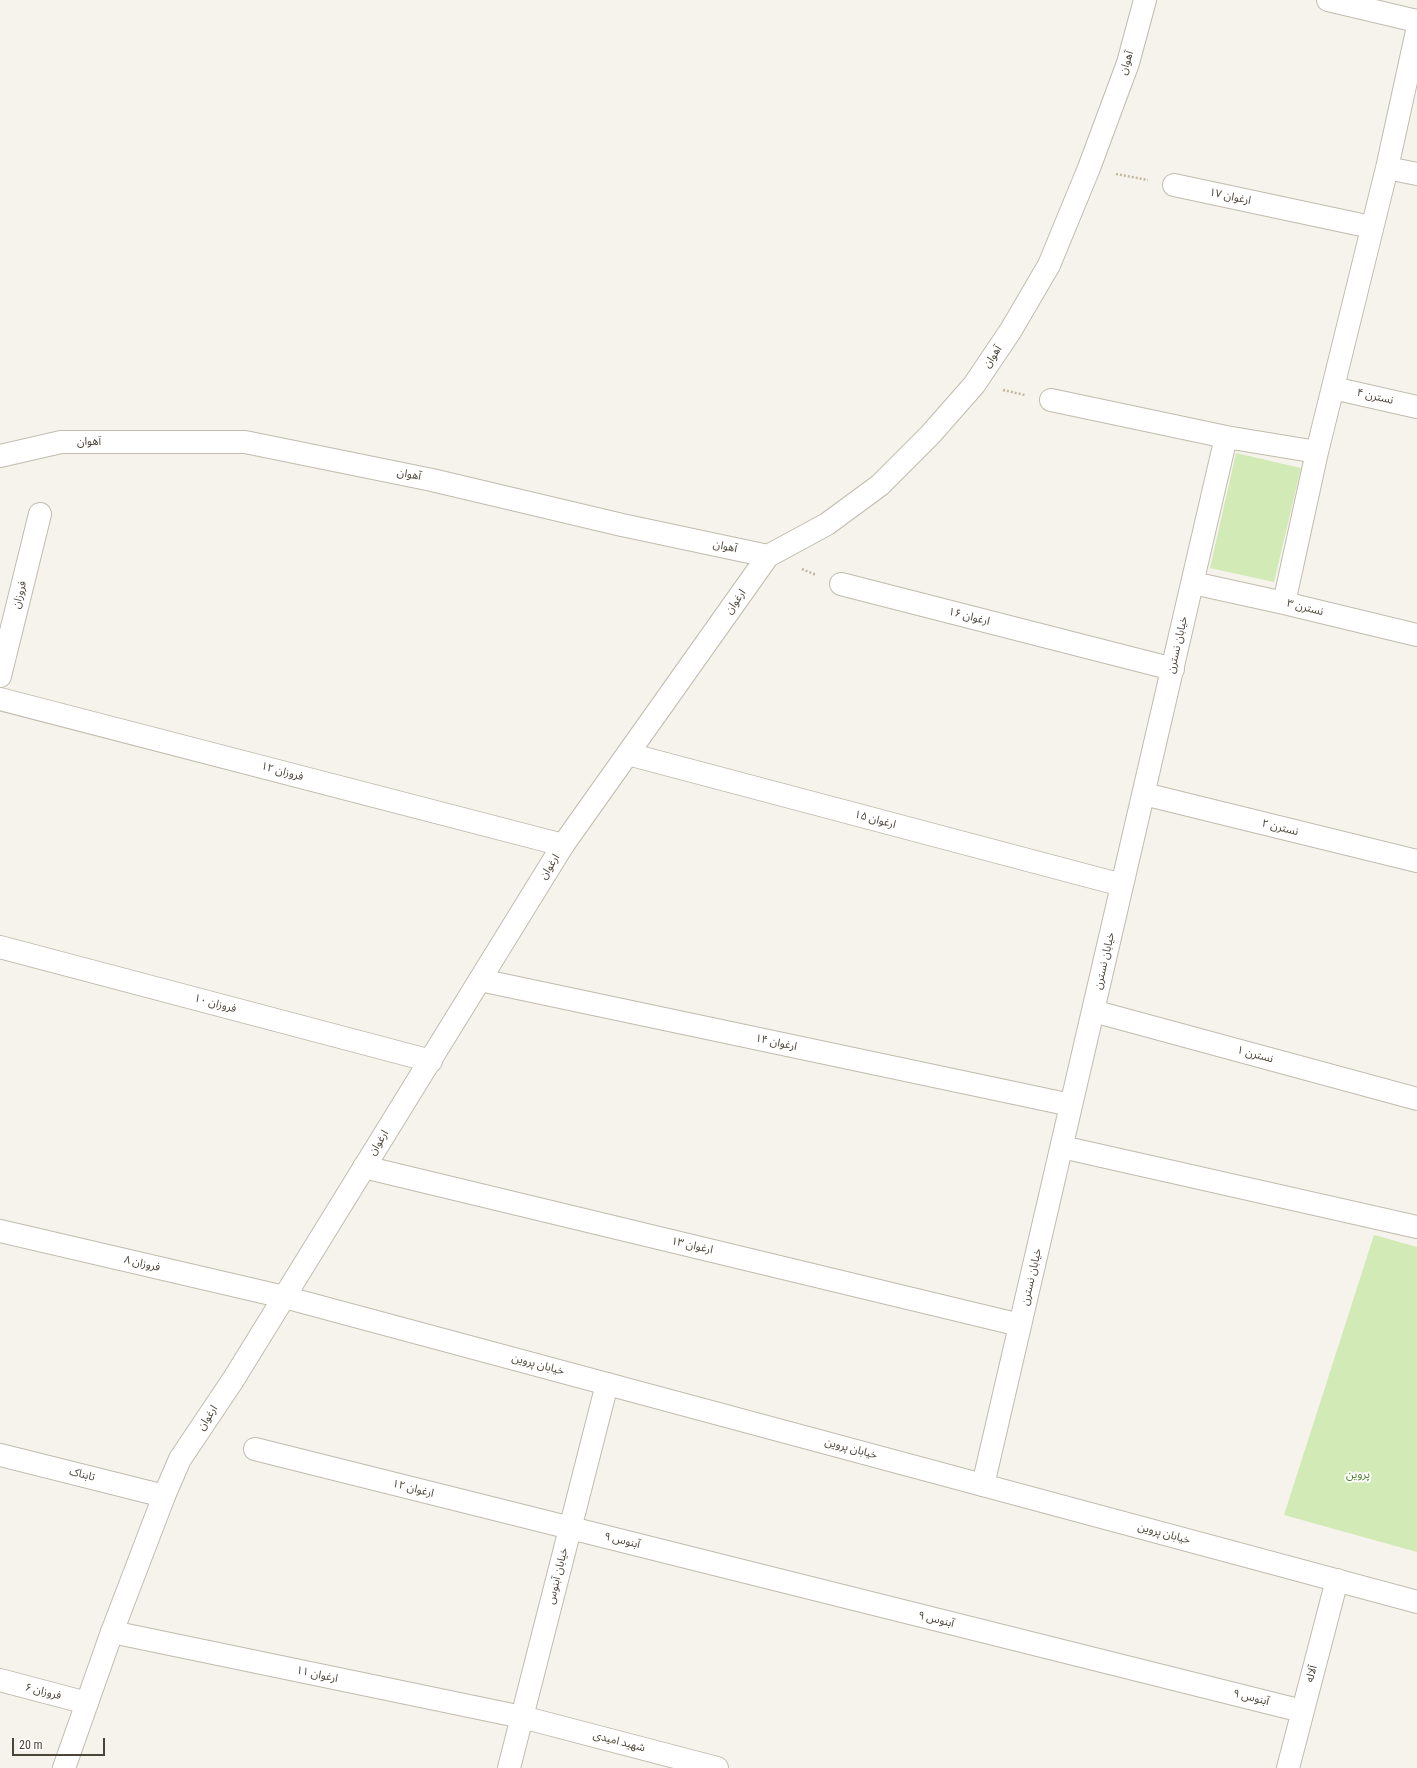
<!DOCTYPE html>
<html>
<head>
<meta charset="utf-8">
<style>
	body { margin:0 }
	#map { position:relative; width:1417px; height:1768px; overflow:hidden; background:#f6f3ec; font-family:"Roboto Condensed",sans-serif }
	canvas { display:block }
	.scale { position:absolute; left:12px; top:1738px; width:93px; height:18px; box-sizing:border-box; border:2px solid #4b4439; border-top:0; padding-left:5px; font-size:12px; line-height:14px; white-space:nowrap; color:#4b4439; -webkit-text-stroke:3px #fff; paint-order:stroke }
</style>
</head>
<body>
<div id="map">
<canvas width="1417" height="1768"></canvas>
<div class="scale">20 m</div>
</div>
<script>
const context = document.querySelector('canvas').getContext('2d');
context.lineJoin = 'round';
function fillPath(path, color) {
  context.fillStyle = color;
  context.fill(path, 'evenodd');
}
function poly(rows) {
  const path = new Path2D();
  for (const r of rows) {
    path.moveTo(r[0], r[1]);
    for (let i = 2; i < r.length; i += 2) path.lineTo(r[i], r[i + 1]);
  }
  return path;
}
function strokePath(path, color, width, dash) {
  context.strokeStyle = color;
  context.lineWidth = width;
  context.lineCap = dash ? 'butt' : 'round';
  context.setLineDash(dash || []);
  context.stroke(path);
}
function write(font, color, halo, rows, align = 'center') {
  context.font = font + ' "Roboto Condensed","Noto Sans Arabic",sans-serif';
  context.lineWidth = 4;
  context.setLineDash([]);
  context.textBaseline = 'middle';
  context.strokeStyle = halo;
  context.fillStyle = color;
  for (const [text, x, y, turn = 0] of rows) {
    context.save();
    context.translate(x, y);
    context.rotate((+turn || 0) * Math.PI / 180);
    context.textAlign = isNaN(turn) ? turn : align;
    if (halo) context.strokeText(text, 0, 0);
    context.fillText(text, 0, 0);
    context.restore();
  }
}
const green = poly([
	[1236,453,1301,468,1274,582,1210,568],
	[1374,1235,1417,1247,1417,1552,1284,1515]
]);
const path = poly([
	[1116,174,1148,180],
	[1003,390,1025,395],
	[802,569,816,575]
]);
const minor = poly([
	[1328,0,1417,21],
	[1387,168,1417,174],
	[1174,185,1371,227],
	[1333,388,1417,407],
	[1051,400,1226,437,1317,452],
	[0,456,61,442,245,442,432,480,622,525,768,556],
	[1193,583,1284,603,1417,635],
	[841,584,1173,669],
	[1284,603,1317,452,1387,168,1417,31],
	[0,676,40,514],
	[0,699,563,845],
	[628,754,1122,885],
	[1144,794,1417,861],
	[0,947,431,1061],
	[480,980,1071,1105],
	[1093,1011,1417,1099],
	[1062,1147,1417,1227],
	[364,1167,1020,1325],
	[0,1231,284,1297],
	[255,1449,1302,1711],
	[0,1455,164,1496],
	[983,1485,1226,437],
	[112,1632,522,1717,717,1768],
	[0,1680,87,1703],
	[509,1768,607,1384],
	[1288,1768,1337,1580]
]);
const tertiary = poly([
	[284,1297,1417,1602],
	[64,1768,112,1632,164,1496,180,1459,233,1380,563,845,768,556,827,524,880,485,930,435,974,385,1011,330,1049,265,1089,168,1128,63,1145,0]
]);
const streetNames = [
	["آهوان",1127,63,-72],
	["ارغوان ۱۷",1230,197,12],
	["آهوان",993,357,-56],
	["نسترن ۴",1375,397,13],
	["آهوان",89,442],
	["آهوان",409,475,11],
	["آهوان",725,547,12],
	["فروزان",20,595,-76],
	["ارغوان",736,602,-55],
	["نسترن ۳",1305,608,14],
	["ارغوان ۱۶",969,617,14],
	["خیابان نسترن",1178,645,-77],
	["فروزان ۱۲",282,772,15],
	["ارغوان ۱۵",875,820,15],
	["نسترن ۲",1280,828,14],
	["ارغوان",550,867,-58],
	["خیابان نسترن",1105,961,-77],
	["فروزان ۱۰",215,1004,15],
	["ارغوان ۱۴",776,1043,12],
	["نسترن ۱",1255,1055,15],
	["ارغوان",379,1143,-58],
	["ارغوان ۱۳",692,1246,13],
	["فروزان ۸",142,1264,13],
	["خیابان نسترن",1032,1277,-77],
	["خیابان پروین",538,1365,15],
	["ارغوان",208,1418,-57],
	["خیابان پروین",851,1449,15],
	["تابناک",82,1475,14],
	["ارغوان ۱۲",413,1489,14],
	["خیابان پروین",1164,1534,15],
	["آبنوس ۹",622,1541,14],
	["خیابان آبنوس",558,1576,-76],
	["آبنوس ۹",936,1620,14],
	["آلاله",1312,1674,-75],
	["ارغوان ۱۱",317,1675,12],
	["فروزان ۶",43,1692,14],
	["آبنوس ۹",1251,1698,14],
	["شهید امیدی",619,1742,15]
];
const parkNames = [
	["پروین",1358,1475]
];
fillPath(green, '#d2eab5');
strokePath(minor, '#c2bbae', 24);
strokePath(tertiary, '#c2bbae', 24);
strokePath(path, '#c4b79f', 2.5, [2, 2]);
strokePath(minor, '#fff', 22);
strokePath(tertiary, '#fff', 22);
write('11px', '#4b4439', '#fff', streetNames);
write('11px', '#4a7f2a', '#fff', parkNames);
</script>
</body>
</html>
